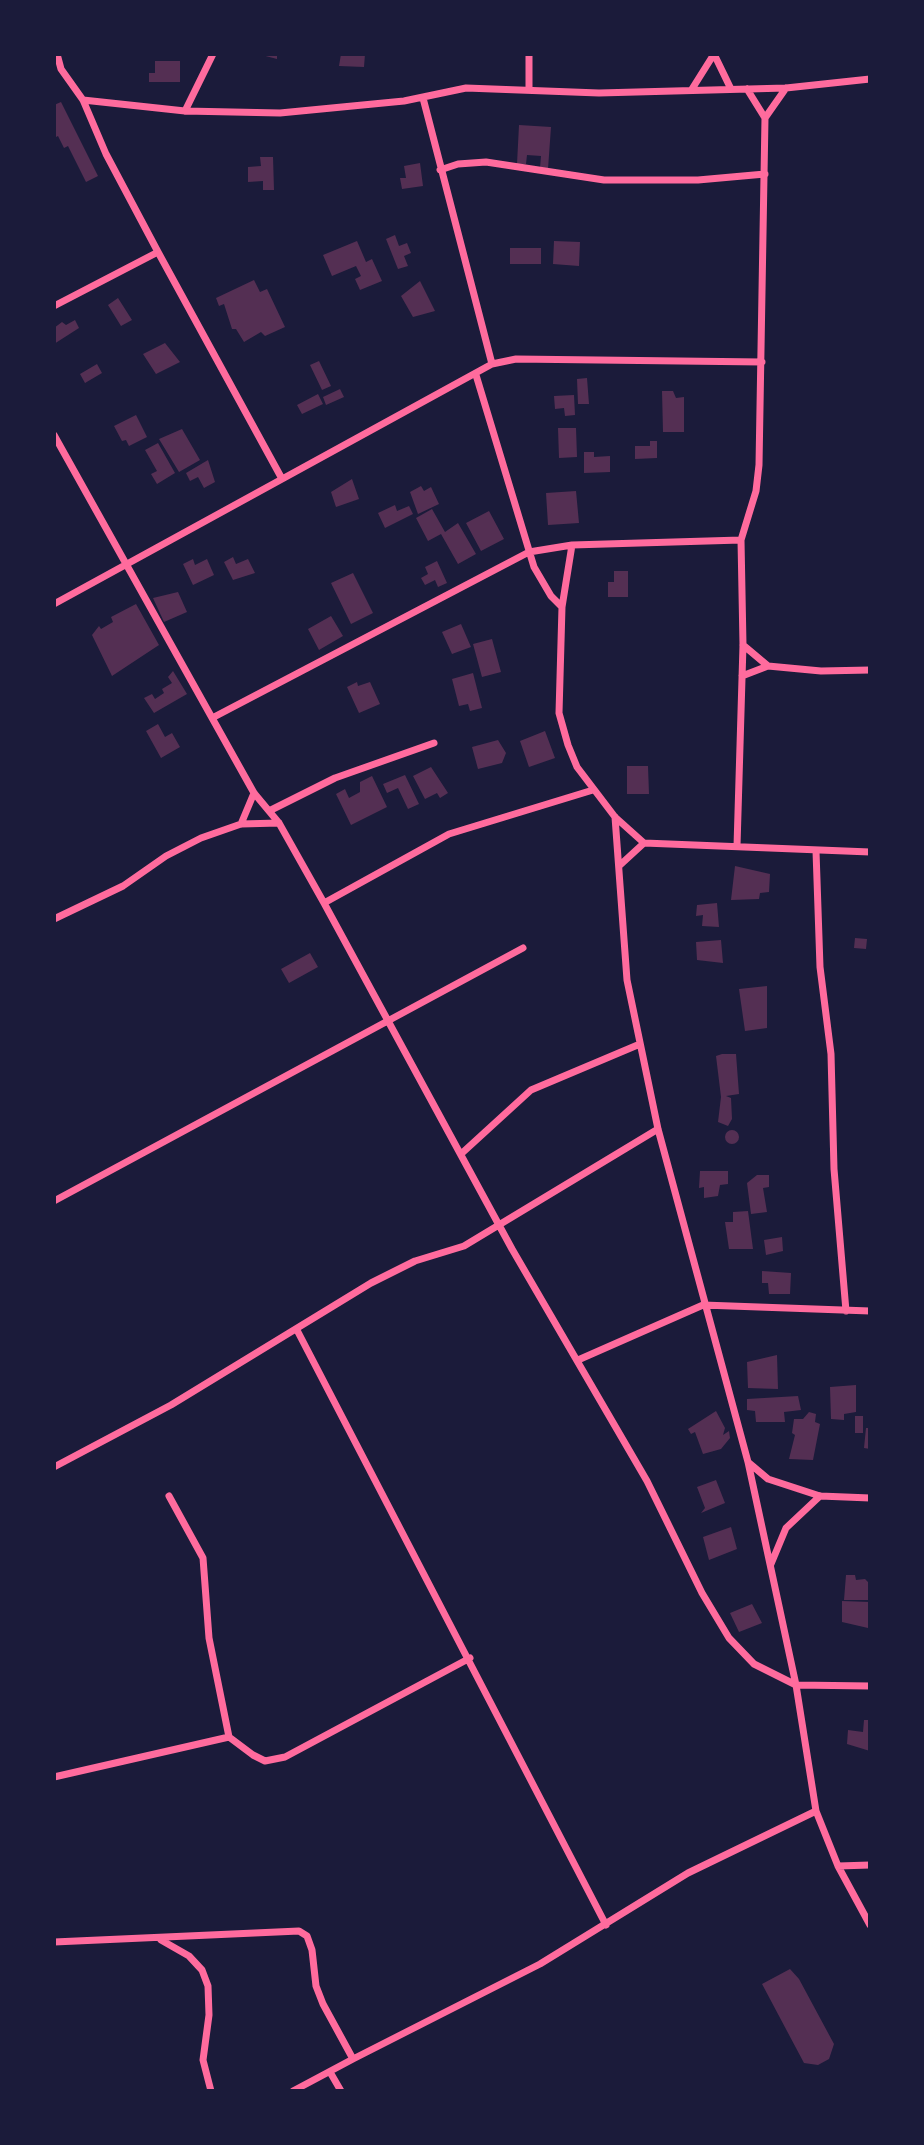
<!DOCTYPE html>
<html>
<head>
<meta charset="utf-8">
<style>
	body { margin:0 }
	#map { position:relative; width:924px; height:2145px; overflow:hidden; background:#1b1b3a; font-family:Jost,sans-serif }
	canvas { display:block }
	.frame { position:absolute; inset:0; border:56px solid #1b1b3a; pointer-events:none }
</style>
</head>
<body>
<div id="map">
<canvas width="924" height="2145"></canvas>
<div class="frame"></div>
</div>
<script>
const context = document.querySelector('canvas').getContext('2d');
context.lineJoin = 'round';
function fillPath(path, color) {
  context.fillStyle = color;
  context.fill(path, 'evenodd');
}
function poly(rows) {
  const path = new Path2D();
  for (const r of rows) {
    if (r.length === 3) {
      path.moveTo(r[0] + r[2], r[1]);
      path.arc(r[0], r[1], r[2], 0, 2 * Math.PI);
      continue;
    }
    path.moveTo(r[0], r[1]);
    for (let i = 2; i < r.length; i += 2) path.lineTo(r[i], r[i + 1]);
  }
  return path;
}
function strokePath(path, color, width, dash) {
  context.strokeStyle = color;
  context.lineWidth = width;
  context.lineCap = dash ? 'butt' : 'round';
  context.setLineDash(dash || []);
  context.stroke(path);
}
const building = poly([
	[258,54,277,54,277,59],
	[341,54,365,54,364,67,339,66],
	[155,61,180,61,180,82,149,82,149,73,155,73],
	[61,102,98,176,86,182,68,146,64,148,58,136,54,138,54,105],
	[519,125,551,127,548,169,540,168,541,156,527,155,526,164,517,164],
	[260,157,273,157,274,190,263,190,263,181,248,182,248,167,261,166],
	[420,163,423,186,402,189,400,178,406,178,404,166],
	[395,235,399,246,407,243,411,253,404,256,408,266,398,269,386,239],
	[357,241,366,262,372,259,382,281,360,290,355,279,361,276,356,266,332,276,323,255],
	[554,241,580,242,579,266,553,264],
	[510,248,541,248,541,264,510,264],
	[254,280,260,292,267,289,285,327,265,336,261,332,244,342,236,329,232,329,224,304,219,306,216,298],
	[420,281,435,311,413,317,401,296],
	[118,298,132,320,121,326,108,305],
	[75,320,79,328,54,344,54,328,62,322,66,325],
	[165,343,180,362,156,374,143,354],
	[319,361,331,386,322,390,310,365],
	[97,364,102,373,85,383,80,374],
	[587,378,589,404,578,404,577,379],
	[340,389,344,397,326,405,323,397],
	[662,391,673,391,676,398,684,397,684,432,663,432],
	[318,394,323,404,302,414,297,405],
	[574,395,575,415,565,416,564,408,555,409,554,396],
	[136,415,147,437,129,446,126,440,122,441,114,426],
	[558,428,576,428,577,457,559,458],
	[182,429,200,460,179,472,159,439],
	[650,441,657,441,657,458,635,459,635,446,650,446],
	[158,443,175,473,157,484,151,474,157,471,145,450],
	[584,452,594,452,594,457,610,456,610,472,584,473],
	[208,460,215,482,204,488,198,477,190,481,186,473],
	[352,479,359,499,336,507,331,492],
	[421,486,424,491,431,487,439,504,418,514,410,492],
	[576,491,579,523,548,525,546,493],
	[395,505,397,511,409,506,413,514,385,528,378,513],
	[432,509,445,532,458,523,476,554,458,564,441,534,428,541,416,518],
	[489,511,504,539,481,551,466,523],
	[233,557,236,564,248,559,255,573,233,580,224,562],
	[193,559,195,565,207,559,214,575,193,585,183,564],
	[437,561,447,583,438,587,435,580,425,585,421,578,428,574,425,567],
	[614,571,628,571,628,597,608,597,608,582,614,582],
	[353,573,373,613,351,624,331,583],
	[178,592,187,612,164,622,153,598],
	[136,604,159,645,112,676,92,635,99,626,101,629,113,622,111,617],
	[331,616,343,636,319,650,308,629],
	[461,624,471,647,452,654,442,632],
	[492,639,501,672,482,677,473,644],
	[173,671,187,694,154,713,144,698,152,694,155,699,164,693,162,689,172,683,168,677],
	[473,673,482,708,470,711,468,704,459,706,452,679],
	[357,682,358,686,370,682,380,704,359,713,347,687],
	[158,724,165,737,172,733,180,747,161,758,146,731],
	[545,731,555,758,529,767,520,741],
	[498,740,506,753,502,763,478,769,472,747],
	[627,766,648,766,649,794,627,794],
	[431,767,448,793,440,798,437,793,425,799,413,776],
	[405,775,419,804,408,809,398,788,387,793,383,784],
	[372,776,387,807,351,825,336,794,345,789,349,798,360,792,360,782],
	[735,866,770,874,769,892,760,893,759,899,731,900],
	[717,903,719,927,702,926,703,915,696,916,697,905],
	[855,938,867,939,866,949,854,948],
	[721,940,723,963,697,960,696,942],
	[310,953,318,967,289,983,281,969],
	[767,986,767,1028,745,1031,739,989],
	[722,1054,736,1054,739,1094,726,1096,731,1098,732,1119,728,1126,718,1122,721,1097,716,1056],
	[732,1137,7],
	[700,1171,728,1171,728,1184,720,1185,718,1196,704,1198,704,1187,699,1188],
	[757,1175,769,1175,769,1187,763,1188,767,1212,751,1214,747,1183],
	[748,1211,753,1249,729,1249,725,1222,733,1222,733,1212],
	[782,1237,783,1251,766,1255,764,1240],
	[762,1271,791,1273,790,1294,769,1294,768,1283,762,1283],
	[777,1355,778,1389,748,1388,747,1362],
	[856,1385,856,1412,844,1414,844,1420,831,1419,830,1387],
	[798,1396,801,1410,784,1412,785,1422,756,1422,755,1411,747,1410,747,1399],
	[716,1411,725,1428,723,1435,729,1431,730,1438,721,1449,703,1454,695,1432,691,1434,688,1429],
	[809,1412,816,1414,815,1422,820,1424,813,1460,789,1459,795,1435,792,1433,794,1419,803,1419],
	[855,1416,863,1416,863,1433,855,1433],
	[866,1428,870,1428,870,1449,864,1448],
	[716,1480,725,1503,701,1513,705,1508,697,1487],
	[731,1527,737,1549,709,1560,703,1537],
	[846,1575,855,1575,856,1580,865,1579,870,1584,870,1600,844,1600],
	[842,1601,870,1602,868,1628,842,1622],
	[752,1604,762,1623,739,1632,730,1613],
	[864,1720,870,1720,870,1751,847,1744,848,1730,863,1732],
	[790,1969,799,1979,834,2044,829,2059,818,2065,804,2063,762,1984]
]);
const minor = poly([
	[57,54,61,69,83,100,106,154,158,252,281,477],
	[714,54,730,87],
	[692,89,714,54],
	[747,89,765,118],
	[529,90,529,54],
	[423,98,492,364],
	[83,100,185,111,280,113,404,101,466,88,599,93,786,88,870,79],
	[185,111,213,54],
	[440,170,458,164,486,162,604,180,698,180,765,174],
	[54,306,158,252],
	[476,375,534,567,551,596,562,607,559,713,568,745,577,767,615,817,644,843,870,852],
	[54,435,254,793,279,823,324,903,512,1249,647,1481,702,1593,729,1638,754,1664,796,1685,870,1686],
	[54,604,492,364,516,359,762,362],
	[562,607,572,545],
	[743,645,768,666],
	[742,676,768,666,821,671,870,670],
	[214,717,529,552,572,545,741,540],
	[269,811,335,778,434,743],
	[615,817,627,980,658,1129,748,1462,796,1685,816,1811,838,1866,870,1925],
	[241,824,254,793],
	[737,846,743,645,741,540,756,491,759,465,765,118,786,88],
	[816,851,820,967,831,1054,834,1169,846,1311],
	[619,866,644,843],
	[324,903,449,834,593,790],
	[54,919,123,886,166,856,201,838,241,824,279,823],
	[461,1154,531,1090,640,1044],
	[54,1201,523,948],
	[298,1332,606,1925],
	[578,1360,703,1305,870,1311],
	[749,1463,768,1479,820,1496,870,1498],
	[54,1467,171,1405,371,1283,415,1261,464,1246,658,1129],
	[169,1496,203,1558,209,1638,229,1737,253,1755,265,1761,285,1757,470,1658],
	[771,1564,786,1528,820,1496],
	[54,1777,229,1737],
	[838,1866,870,1865],
	[161,1940,189,1956,202,1970,208,1986,209,2015,203,2060,211,2091],
	[54,1942,299,1931,307,1936,312,1950,316,1986,323,2004,353,2059,540,1964,688,1873,816,1811],
	[330,2072,341,2091],
	[293,2091,353,2059]
]);
fillPath(building, '#542f53');
strokePath(minor, '#ff6b9d', 7);
</script>
</body>
</html>
